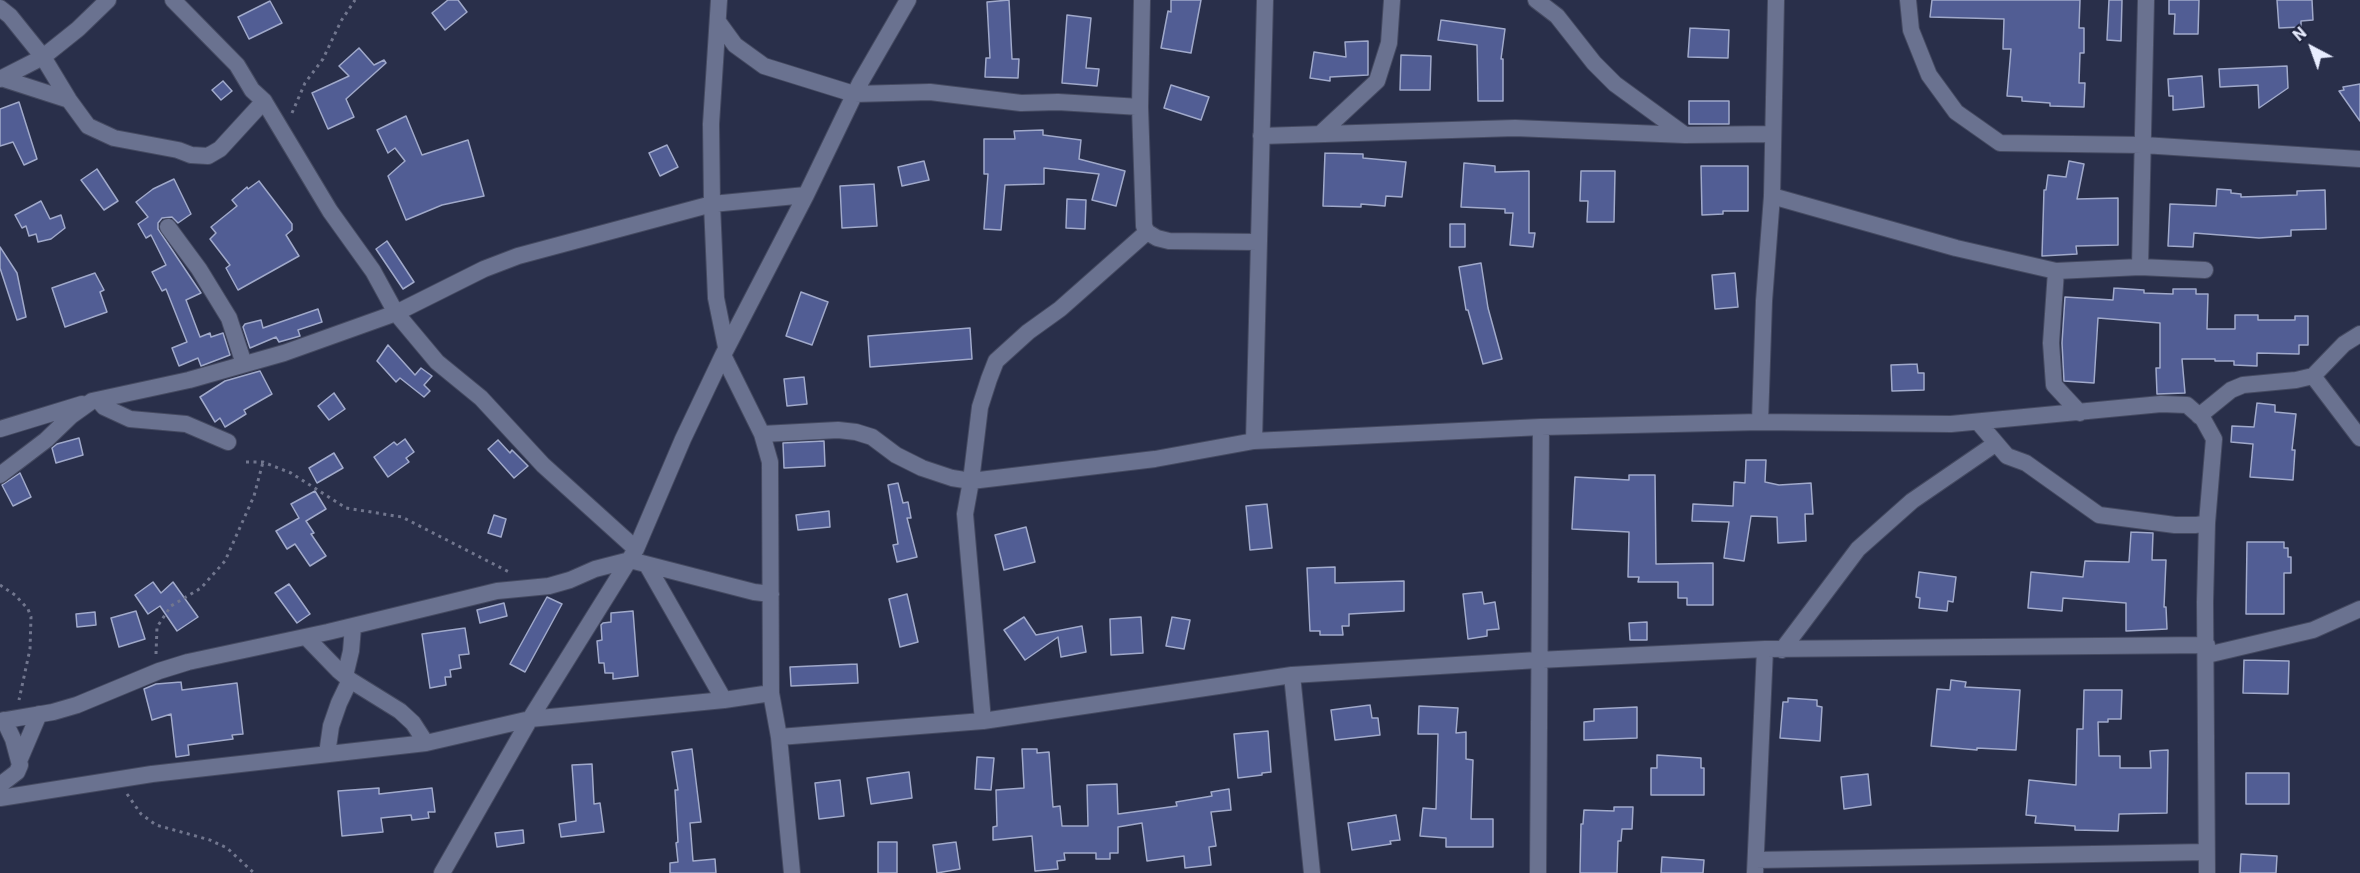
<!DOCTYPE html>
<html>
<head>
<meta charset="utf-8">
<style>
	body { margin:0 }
	#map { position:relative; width:2360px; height:873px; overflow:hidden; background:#292f4a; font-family:Roboto,sans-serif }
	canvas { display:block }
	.north { position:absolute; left:2282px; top:18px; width:60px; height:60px; -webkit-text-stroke:4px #20253f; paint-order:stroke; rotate:319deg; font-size:16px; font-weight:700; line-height:24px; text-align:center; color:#e8edff }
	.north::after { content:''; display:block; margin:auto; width:21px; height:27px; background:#e8edff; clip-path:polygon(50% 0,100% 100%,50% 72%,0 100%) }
</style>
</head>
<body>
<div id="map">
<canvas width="2360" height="873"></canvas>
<div class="north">N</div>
</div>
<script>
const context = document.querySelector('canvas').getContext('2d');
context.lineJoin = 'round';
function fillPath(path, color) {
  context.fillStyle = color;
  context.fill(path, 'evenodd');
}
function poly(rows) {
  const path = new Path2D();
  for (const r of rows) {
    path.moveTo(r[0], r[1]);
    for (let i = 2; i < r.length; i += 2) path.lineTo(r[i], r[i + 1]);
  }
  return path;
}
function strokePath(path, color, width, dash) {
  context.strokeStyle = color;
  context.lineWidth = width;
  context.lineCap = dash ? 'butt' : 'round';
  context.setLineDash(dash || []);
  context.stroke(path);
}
const building = poly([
	[448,0,458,0,467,12,445,30,432,13,448,0],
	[1009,0,1012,59,1019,59,1018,78,985,77,986,58,990,58,987,2,1009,0],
	[1171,0,1201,0,1191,53,1161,48,1168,11,1171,12,1171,0],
	[1932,0,2080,0,2079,28,2084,28,2084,53,2080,53,2079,83,2085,83,2084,107,2050,106,2050,103,2022,101,2022,97,2007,96,2011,49,2003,49,2004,19,1930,17,1932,0],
	[2109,0,2122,0,2121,41,2107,40,2109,0],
	[2169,0,2199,0,2198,34,2174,34,2175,14,2169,14,2169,0],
	[2277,0,2312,0,2313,20,2301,21,2301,27,2279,28,2277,0],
	[270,1,282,23,249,39,238,17,270,1],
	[1067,15,1091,18,1086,68,1099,69,1097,86,1062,83,1067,15],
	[1441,20,1505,29,1501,59,1503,59,1503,101,1478,101,1477,45,1438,40,1441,20],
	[1690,28,1729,30,1728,58,1688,57,1690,28],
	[1368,41,1368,75,1330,77,1330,81,1310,78,1314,52,1346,57,1345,42,1368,41],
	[359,48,374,65,384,60,386,63,346,99,354,117,328,129,312,93,349,76,339,66,359,48],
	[1401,55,1431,56,1430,90,1400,90,1401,55],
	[2287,66,2288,88,2259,108,2258,85,2220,87,2219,69,2287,66],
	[2202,76,2204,107,2173,110,2173,96,2169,96,2168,79,2202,76],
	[223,81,232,91,221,100,212,90,223,81],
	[2360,84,2360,121,2339,91,2344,90,2343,87,2360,84],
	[1171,85,1209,97,1201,120,1164,108,1171,85],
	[1689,101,1729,101,1729,124,1689,124,1689,101],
	[19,102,37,159,24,165,13,142,0,146,0,109,19,102],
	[406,116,422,155,468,140,484,196,442,205,406,220,388,176,405,161,395,148,388,153,377,130,406,116],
	[1043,130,1043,135,1081,140,1079,159,1125,171,1116,206,1092,200,1099,174,1044,168,1044,184,1005,185,1001,230,984,229,988,174,984,174,984,139,1015,139,1014,131,1043,130],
	[667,145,678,167,660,176,649,153,667,145],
	[1325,153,1363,154,1363,158,1406,162,1402,197,1386,196,1385,206,1361,204,1361,207,1323,206,1325,153],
	[924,161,929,180,902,186,898,167,924,161],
	[2069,161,2084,164,2077,199,2118,198,2118,245,2076,246,2077,254,2042,256,2044,190,2046,190,2048,175,2066,177,2069,161],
	[1464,163,1495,166,1495,172,1529,171,1529,233,1535,233,1533,247,1510,245,1513,213,1505,213,1505,209,1461,207,1464,163],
	[1701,166,1748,166,1748,211,1723,211,1723,214,1702,215,1701,166],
	[97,169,118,201,104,210,81,180,97,169],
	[1581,171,1615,171,1614,222,1587,222,1588,201,1580,201,1581,171],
	[174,179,191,214,178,223,172,217,162,218,158,223,158,229,201,293,186,300,200,337,210,333,211,337,223,333,230,355,201,366,198,358,179,366,172,348,187,342,166,289,162,291,152,272,166,265,151,235,146,238,138,224,148,217,136,202,153,189,174,179],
	[259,181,292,224,292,230,286,235,299,256,238,290,226,268,230,265,210,239,216,233,211,227,237,206,232,200,247,187,248,189,259,181],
	[874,184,877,226,842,228,840,186,874,184],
	[2217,189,2231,190,2231,193,2241,194,2241,197,2297,195,2297,191,2325,190,2326,229,2291,230,2291,236,2259,238,2194,233,2193,247,2168,246,2170,204,2216,206,2217,189],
	[1067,199,1086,200,1085,229,1066,228,1067,199],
	[41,201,50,219,61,215,65,228,51,239,38,242,36,234,29,236,26,226,22,228,15,215,41,201],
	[1450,224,1465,224,1465,247,1450,247,1450,224],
	[387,241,414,282,403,289,376,249,387,241],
	[0,247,17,273,26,317,17,320,0,268,0,247],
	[1481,263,1488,308,1502,359,1483,364,1468,310,1466,310,1459,267,1481,263],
	[95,273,104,290,100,292,107,312,65,327,52,288,95,273],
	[1735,273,1738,307,1715,309,1712,275,1735,273],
	[2114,288,2144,290,2144,293,2173,294,2173,289,2196,289,2196,294,2208,294,2207,329,2235,329,2235,315,2258,315,2258,320,2295,320,2295,316,2308,316,2308,345,2299,345,2299,354,2257,353,2257,366,2234,365,2234,361,2215,361,2215,359,2182,359,2185,393,2157,394,2156,368,2160,368,2160,323,2098,318,2094,383,2064,381,2062,343,2065,297,2113,300,2114,288],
	[801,292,828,302,812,345,786,336,801,292],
	[318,309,322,322,298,330,300,336,279,342,276,337,250,348,243,327,245,324,261,320,263,328,318,309],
	[970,328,972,359,870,367,868,336,970,328],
	[388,345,415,375,421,368,432,376,424,385,430,391,424,397,400,378,396,382,377,361,388,345],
	[1917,364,1918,373,1924,373,1924,390,1892,391,1891,365,1917,364],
	[260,371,272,394,244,410,246,414,225,427,220,418,215,422,200,397,225,381,260,371],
	[804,377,807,404,787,406,784,379,804,377],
	[334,393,345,409,329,420,318,406,334,393],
	[2257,403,2275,405,2275,412,2296,414,2292,450,2295,450,2293,480,2250,477,2253,444,2231,442,2232,426,2254,427,2257,403],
	[79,438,83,455,56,463,52,448,57,444,79,438],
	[405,439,414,452,406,458,409,462,388,477,374,457,394,442,397,445,405,439],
	[498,440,510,453,512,450,528,466,514,478,488,449,498,440],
	[824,441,825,466,784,468,783,443,824,441],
	[334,453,343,468,317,483,309,468,334,453],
	[1746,460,1766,460,1765,482,1779,485,1811,483,1813,514,1805,514,1806,541,1778,543,1777,517,1751,516,1744,561,1724,558,1729,522,1692,521,1693,504,1733,506,1734,482,1745,483,1746,460],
	[20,473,31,497,13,506,2,485,20,473],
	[1629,475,1655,475,1656,564,1713,563,1713,605,1687,605,1687,598,1678,598,1678,582,1638,582,1639,577,1628,577,1629,532,1572,529,1575,477,1629,480,1629,475],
	[898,483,903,503,908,502,911,518,907,518,917,557,897,562,893,545,898,544,888,485,898,483],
	[315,491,326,509,306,521,314,533,311,534,326,556,310,566,295,544,287,549,276,531,299,518,291,504,315,491],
	[1267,504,1272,548,1250,550,1246,506,1267,504],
	[829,511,830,527,798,530,796,515,829,511],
	[494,515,506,519,501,537,488,533,494,515],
	[1026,527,1035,562,1004,570,995,535,1026,527],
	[2131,532,2153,533,2152,560,2166,560,2164,607,2166,607,2167,629,2126,631,2126,603,2063,598,2062,611,2028,608,2031,572,2083,577,2085,561,2129,562,2131,532],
	[2247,542,2284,542,2284,548,2288,548,2288,557,2291,557,2291,573,2284,573,2284,614,2246,614,2247,542],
	[1335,567,1335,583,1404,581,1404,611,1349,614,1349,626,1342,626,1343,635,1320,635,1320,631,1310,631,1307,568,1335,567],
	[1919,572,1956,577,1953,602,1948,601,1947,611,1919,608,1920,598,1916,597,1919,572],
	[153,582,161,593,173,582,198,617,177,631,160,606,148,614,135,595,153,582],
	[289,584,310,614,297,623,275,593,289,584],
	[1482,592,1484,604,1495,602,1499,629,1487,630,1487,636,1468,639,1463,594,1482,592],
	[907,594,918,642,900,647,889,599,907,594],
	[547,597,562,604,525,672,510,664,547,597],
	[504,603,507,616,480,623,477,610,504,603],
	[136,611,145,639,119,647,111,618,136,611],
	[633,611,638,676,613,679,613,673,605,673,604,663,599,663,597,641,602,640,601,625,603,623,611,622,611,613,633,611],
	[95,612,96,625,77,627,76,614,95,612],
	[1024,617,1036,635,1082,626,1086,652,1061,657,1058,637,1025,660,1004,630,1024,617],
	[1141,617,1143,653,1111,655,1110,619,1141,617],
	[1172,617,1190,620,1184,649,1166,646,1172,617],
	[1647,622,1647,640,1630,640,1629,623,1647,622],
	[465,628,469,654,459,655,461,668,450,670,451,677,445,677,446,685,430,688,422,634,465,628],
	[2244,660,2289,661,2288,694,2243,693,2244,660],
	[857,664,858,683,791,686,790,667,857,664],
	[1951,680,1966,682,1965,687,2020,690,2016,750,1977,748,1977,750,1931,746,1937,689,1950,690,1951,680],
	[181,682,182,690,237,683,243,734,232,735,233,739,188,745,189,755,176,757,171,714,152,720,144,689,156,684,181,682],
	[2084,690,2122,690,2121,719,2108,719,2108,722,2098,722,2099,756,2120,756,2120,768,2151,768,2150,751,2168,750,2167,813,2119,814,2118,831,2075,830,2075,826,2035,823,2036,816,2026,815,2029,780,2076,785,2077,729,2083,729,2084,690],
	[1788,698,1817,700,1817,706,1822,707,1820,741,1780,738,1783,702,1788,702,1788,698],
	[1370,705,1372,718,1378,718,1380,735,1335,740,1331,710,1370,705],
	[1419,706,1458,708,1456,733,1466,732,1466,759,1473,760,1471,819,1493,819,1493,847,1446,847,1446,838,1420,836,1423,808,1436,809,1438,734,1418,734,1419,706],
	[1637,707,1637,738,1584,740,1584,722,1594,721,1594,709,1637,707],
	[1268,731,1271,772,1262,773,1262,775,1238,778,1234,734,1268,731],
	[692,749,701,822,690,823,693,861,715,859,716,873,670,873,670,863,678,862,676,843,678,842,675,790,678,790,672,752,692,749],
	[1022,749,1037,749,1037,753,1049,752,1053,807,1060,806,1062,826,1088,826,1087,785,1117,784,1118,814,1177,806,1176,802,1212,796,1211,792,1229,789,1231,810,1211,812,1216,846,1209,847,1211,865,1185,868,1184,856,1147,861,1142,823,1118,827,1118,853,1110,853,1110,859,1096,859,1096,853,1064,853,1065,860,1057,861,1058,869,1035,871,1032,836,993,840,993,827,997,826,996,790,1024,788,1022,749],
	[1657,755,1701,758,1701,768,1704,768,1704,795,1651,795,1651,768,1657,768,1657,755],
	[977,757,994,758,991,790,975,789,977,757],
	[592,764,594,804,600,803,604,832,561,837,559,824,576,821,572,765,592,764],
	[909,772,912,798,871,804,867,778,909,772],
	[2246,773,2289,773,2289,804,2246,804,2246,773],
	[1868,774,1871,805,1844,809,1841,777,1868,774],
	[840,780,844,816,819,819,815,783,840,780],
	[379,788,379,794,432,788,435,812,428,812,429,818,412,820,411,815,381,818,383,832,342,836,338,791,379,788],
	[1614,807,1633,807,1632,829,1622,829,1621,841,1618,841,1617,873,1580,873,1581,824,1583,824,1584,810,1614,811,1614,807],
	[1396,815,1400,840,1390,841,1391,844,1352,850,1348,823,1396,815],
	[523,830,524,843,497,847,495,833,523,830],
	[878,842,897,842,897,873,878,873,878,842],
	[956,842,960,869,937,873,933,845,956,842],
	[2241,854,2277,856,2276,873,2240,873,2241,854],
	[1662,857,1704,860,1703,873,1661,873,1662,857]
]);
const path = poly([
	[292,113,305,83,323,59,341,21,355,0],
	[246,462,263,462,291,473,346,508,402,517,511,573],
	[0,585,15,595,28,609,31,617,30,649,19,700],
	[156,654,157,627,171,606,201,588,225,561,254,496,263,462],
	[127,794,141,814,156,825,210,840,227,848,254,873]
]);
const minor = poly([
	[173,0,237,65,252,90,264,101,330,211,373,271,396,313,437,362,481,398,543,465,636,549],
	[719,0,711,124,712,204,716,298,726,347],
	[1142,0,1140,107,1144,226,1147,232,1157,238,1169,241,1258,242],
	[1536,0,1557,16,1594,63,1615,84,1685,135],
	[1908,0,1911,30,1929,75,1956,112,2000,143,2143,145,2360,159],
	[0,8,10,16,43,57,69,100,88,126,114,138,178,150,191,155,208,156,220,149,264,101],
	[719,23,735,45,764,66,854,94,930,92,1021,103,1058,102,1140,107],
	[1,78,69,100],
	[0,79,43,57,78,29,108,0],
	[1320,134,1377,81,1389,43,1392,0],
	[1261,136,1515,128,1685,135,1773,134],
	[1772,196,1956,248,2056,271,2140,267,2205,270],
	[168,227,199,269,229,318,244,364],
	[2140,267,2146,0],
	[2056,271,2051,343,2054,385,2080,413],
	[2313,376,2360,438],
	[98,400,104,407,130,419,186,424,228,442],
	[2199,416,2231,390,2243,385,2296,380,2313,376,2344,344,2360,334],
	[1760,422,1764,301,1772,196,1776,0],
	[1978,422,2007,456,2026,463,2099,515,2175,525,2196,525,2207,523],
	[0,429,82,404],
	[762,434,838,430,856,432,872,437,896,455,922,468,952,478,971,481,1155,459,1254,441,1541,427,1760,422,1951,424,2161,404,2187,405,2203,419,2214,439,2207,523,2205,602,2207,873],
	[1254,441,1265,0],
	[0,475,46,440,71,416,92,401,189,380,284,353,396,313,484,269,518,256,712,204,806,195],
	[647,565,724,700],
	[306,637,338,670,350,680,400,711,413,723,426,743],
	[1782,650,1858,549,1912,501,1995,444],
	[2207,655,2313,630,2360,609],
	[1292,675,1312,873],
	[345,676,351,651,353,627],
	[0,721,53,712,77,705,159,671,188,662,328,632,497,591,549,586,570,580,595,569,630,560,754,592,771,594],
	[983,721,965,514,971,481,980,407,989,379,996,361,1028,332,1060,309,1147,232],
	[779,737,983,721,1292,675,1538,660,1765,649,2207,645],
	[327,754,331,726,339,703,350,680],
	[19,761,39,714],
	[0,785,17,772,20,765,13,739,4,720],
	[0,798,152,774,426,743,530,719,724,700,771,693],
	[1756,860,2206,852],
	[442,873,530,719,636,549,683,439,723,355],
	[792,873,779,737,771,693,770,462,762,434,723,355,806,195,860,83,908,0],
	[1538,873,1541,427],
	[1755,873,1765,649]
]);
fillPath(building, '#515d94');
strokePath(building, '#a0a9ca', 1.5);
strokePath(minor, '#454a61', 18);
strokePath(path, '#71768e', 3, [3, 4.5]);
strokePath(minor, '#6a7290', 16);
</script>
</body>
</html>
